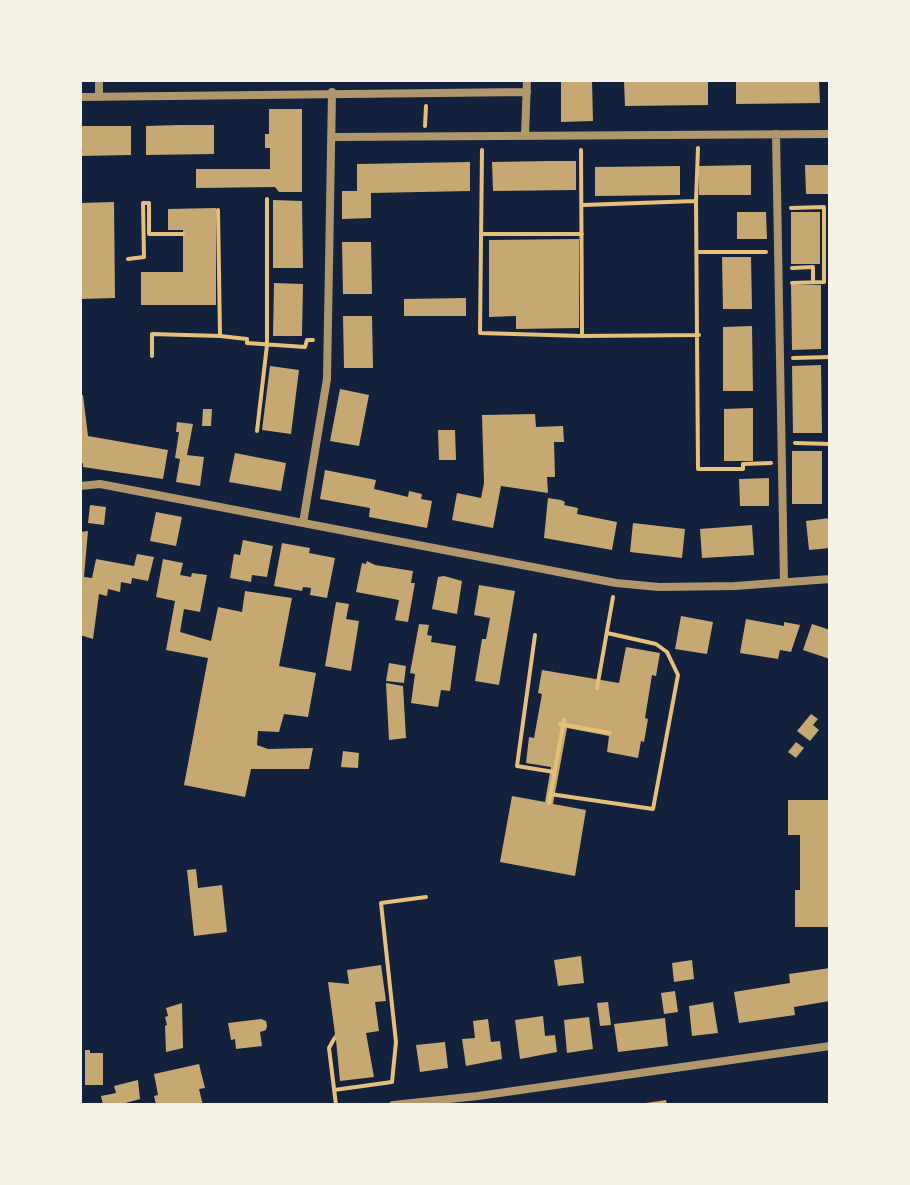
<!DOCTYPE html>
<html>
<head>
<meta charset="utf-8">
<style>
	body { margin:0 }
	#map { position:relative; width:910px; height:1185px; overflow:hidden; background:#14213d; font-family:"Fira Sans",sans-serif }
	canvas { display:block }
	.frame { position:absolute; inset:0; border:82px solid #f6f1e7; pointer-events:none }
</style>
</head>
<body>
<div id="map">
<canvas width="910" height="1185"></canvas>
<div class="frame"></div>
</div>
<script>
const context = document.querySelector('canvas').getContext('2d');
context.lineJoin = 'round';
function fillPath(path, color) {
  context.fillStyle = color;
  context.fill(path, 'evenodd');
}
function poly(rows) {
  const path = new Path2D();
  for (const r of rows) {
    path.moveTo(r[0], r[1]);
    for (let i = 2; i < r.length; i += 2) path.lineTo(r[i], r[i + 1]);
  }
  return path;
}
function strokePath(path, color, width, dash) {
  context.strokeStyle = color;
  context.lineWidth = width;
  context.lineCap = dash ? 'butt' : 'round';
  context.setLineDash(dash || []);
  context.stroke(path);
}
const building = poly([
	[561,80,592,80,593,121,561,122],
	[624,80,708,80,708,105,625,106],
	[736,80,819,80,820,103,736,104],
	[269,109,302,109,302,192,279,192,275,187,196,188,196,169,270,169,270,148,265,148,265,134,269,134],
	[180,125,214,125,214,154,146,155,146,126],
	[80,126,131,126,131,155,80,156],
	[549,161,576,161,576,190,493,191,492,162],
	[470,162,470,191,371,193,371,218,342,219,342,191,357,191,357,164],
	[751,165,751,195,699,195,699,166],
	[805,165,830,165,830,194,806,194],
	[680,166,680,195,595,196,595,167],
	[273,200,302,201,303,268,273,268],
	[114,202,115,298,80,299,80,203],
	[216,208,216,305,141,305,141,272,183,272,183,230,168,230,168,209],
	[737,212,766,212,767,239,737,239],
	[791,212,820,212,820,264,791,264],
	[579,239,579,328,516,329,516,316,489,317,489,240],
	[342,242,371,242,372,294,343,294],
	[722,257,751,257,752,309,723,309],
	[274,283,303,284,302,336,273,336],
	[791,285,821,285,821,349,792,350],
	[466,298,466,316,404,316,404,299],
	[343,316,372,316,373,368,344,368],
	[752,326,753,391,723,391,723,327],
	[821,365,822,433,793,433,792,366],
	[270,366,299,370,291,434,262,430],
	[340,389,369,395,359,446,330,441],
	[83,395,88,436,168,450,163,479,83,467,83,463,80,464,80,396],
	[753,408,753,461,724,461,724,409],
	[203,409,212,409,211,426,202,426],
	[535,414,536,427,563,426,564,442,554,442,555,477,547,477,548,493,501,486,493,528,452,520,457,493,481,498,484,483,482,415],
	[177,422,193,424,187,455,204,457,200,486,176,482,180,459,175,458,179,432,176,432],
	[438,430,455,430,456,460,439,460],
	[792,451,822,451,822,504,792,504],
	[235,453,286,463,281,491,229,482],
	[325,470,376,480,374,489,400,495,408,497,409,491,422,494,421,499,432,501,427,528,369,517,370,508,320,499],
	[769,478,769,506,740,506,739,479],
	[548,498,561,500,565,502,564,505,578,508,577,514,617,522,612,550,544,538],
	[90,505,106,507,104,525,88,523],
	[156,512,182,517,176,546,150,541],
	[830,518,830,548,809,550,806,521],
	[633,523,685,529,682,558,630,552],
	[752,525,754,555,702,558,700,529],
	[88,531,84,577,92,578,96,559,134,566,137,554,154,557,148,581,132,578,131,584,121,582,120,592,108,589,107,596,99,594,93,639,80,635,80,532],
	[243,540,273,546,267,577,252,575,251,582,230,578,234,554,240,555],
	[282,543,310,548,309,553,335,558,327,598,310,595,311,588,303,587,302,591,274,586],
	[163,559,183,563,180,575,191,577,192,573,207,575,200,612,184,609,180,632,211,641,218,607,242,612,245,591,292,598,279,666,316,673,308,717,284,714,279,732,258,731,257,745,268,749,313,748,309,769,251,769,245,797,184,785,208,658,166,650,175,601,156,597],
	[367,561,375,565,413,571,411,583,415,583,408,622,395,620,399,600,356,592,362,563,366,564],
	[444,576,462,581,457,614,432,609,438,577],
	[479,585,515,591,499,685,475,681,482,639,486,639,490,618,474,615],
	[336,602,349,604,346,619,359,621,351,671,325,666],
	[681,616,713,622,707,654,675,649],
	[746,619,784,626,784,622,800,625,791,652,780,650,778,659,740,653],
	[419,624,429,625,427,635,432,636,431,642,456,646,450,691,441,690,438,707,411,703,415,674,410,673],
	[812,624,830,630,830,659,803,650],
	[626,647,660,653,656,676,652,675,645,718,648,719,644,742,641,741,638,758,607,752,609,736,567,728,553,804,586,810,575,876,500,862,512,796,545,802,551,767,526,763,529,737,534,738,542,694,538,693,542,670,619,683],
	[389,663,406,666,404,683,386,681],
	[386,683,403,686,406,738,389,740],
	[811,714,818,719,813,725,819,730,810,741,797,731],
	[796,742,804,748,796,758,788,752],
	[343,751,359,753,358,768,341,767],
	[788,800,830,800,830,927,795,927,795,890,800,890,800,835,788,835],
	[196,869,198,888,222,885,227,932,194,936,187,870],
	[581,956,584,983,558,986,554,960],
	[692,960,694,979,674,982,672,963],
	[381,965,386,1001,375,1002,379,1031,366,1033,374,1077,340,1081,336,1040,332,1039,335,1034,328,982,349,984,347,970],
	[830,968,830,1001,794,1007,795,1015,739,1023,734,992,790,983,789,974],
	[675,991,678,1012,664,1014,661,993],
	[608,1002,611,1025,600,1026,597,1003],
	[713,1002,718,1033,692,1036,689,1006],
	[182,1003,183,1048,166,1052,165,1026,167,1025,165,1017,168,1016,166,1008],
	[543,1016,545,1036,555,1035,557,1052,520,1059,515,1020],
	[589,1017,593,1049,567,1053,564,1020],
	[665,1018,668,1046,618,1052,614,1024],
	[261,1019,266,1021,267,1026,266,1030,260,1032,262,1046,236,1049,235,1039,231,1040,228,1023],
	[488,1019,491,1042,500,1041,502,1059,466,1066,462,1039,475,1038,473,1021],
	[445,1042,448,1068,420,1072,416,1045],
	[85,1050,90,1050,90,1053,103,1053,103,1085,85,1085],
	[199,1064,205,1088,199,1089,203,1105,156,1105,154,1096,158,1095,154,1074],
	[138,1080,140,1099,118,1105,103,1105,101,1096,116,1093,114,1086],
	[666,1100,667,1105,646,1105,646,1103]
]);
const path = poly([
	[425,126,426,106],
	[698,148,696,201,698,469,743,469,743,464,771,463],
	[482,150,480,333,582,336,581,150],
	[583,205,696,201],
	[791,208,824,207,824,282,792,283],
	[218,210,220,335],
	[482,234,582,234],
	[697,252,766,252],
	[128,259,144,257,143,203,149,203,149,234,183,234],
	[792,268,813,267,813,282],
	[582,336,699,335],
	[152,356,152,334,220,336,247,339,247,343,305,347,307,340,313,340],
	[793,358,830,357],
	[257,431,267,345,267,199],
	[795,443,830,444],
	[535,635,517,766,554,772],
	[597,688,613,597],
	[560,724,610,733],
	[550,794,653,809,678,675,667,652,656,644,607,633],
	[549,803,564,720],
	[334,1039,329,1048,336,1105],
	[334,1090,392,1082,396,1042,381,903,426,897]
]);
const minor = poly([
	[99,80,99,96],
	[80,97,527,92],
	[776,134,784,582],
	[525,136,527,80],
	[333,137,830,134],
	[80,486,100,484,616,583,659,587,735,586,830,579],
	[303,523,327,379,332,92],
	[393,1105,478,1096,830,1046]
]);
fillPath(building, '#c6a872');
strokePath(path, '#e5c07b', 4);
strokePath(minor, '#b1986c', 8);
</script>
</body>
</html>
